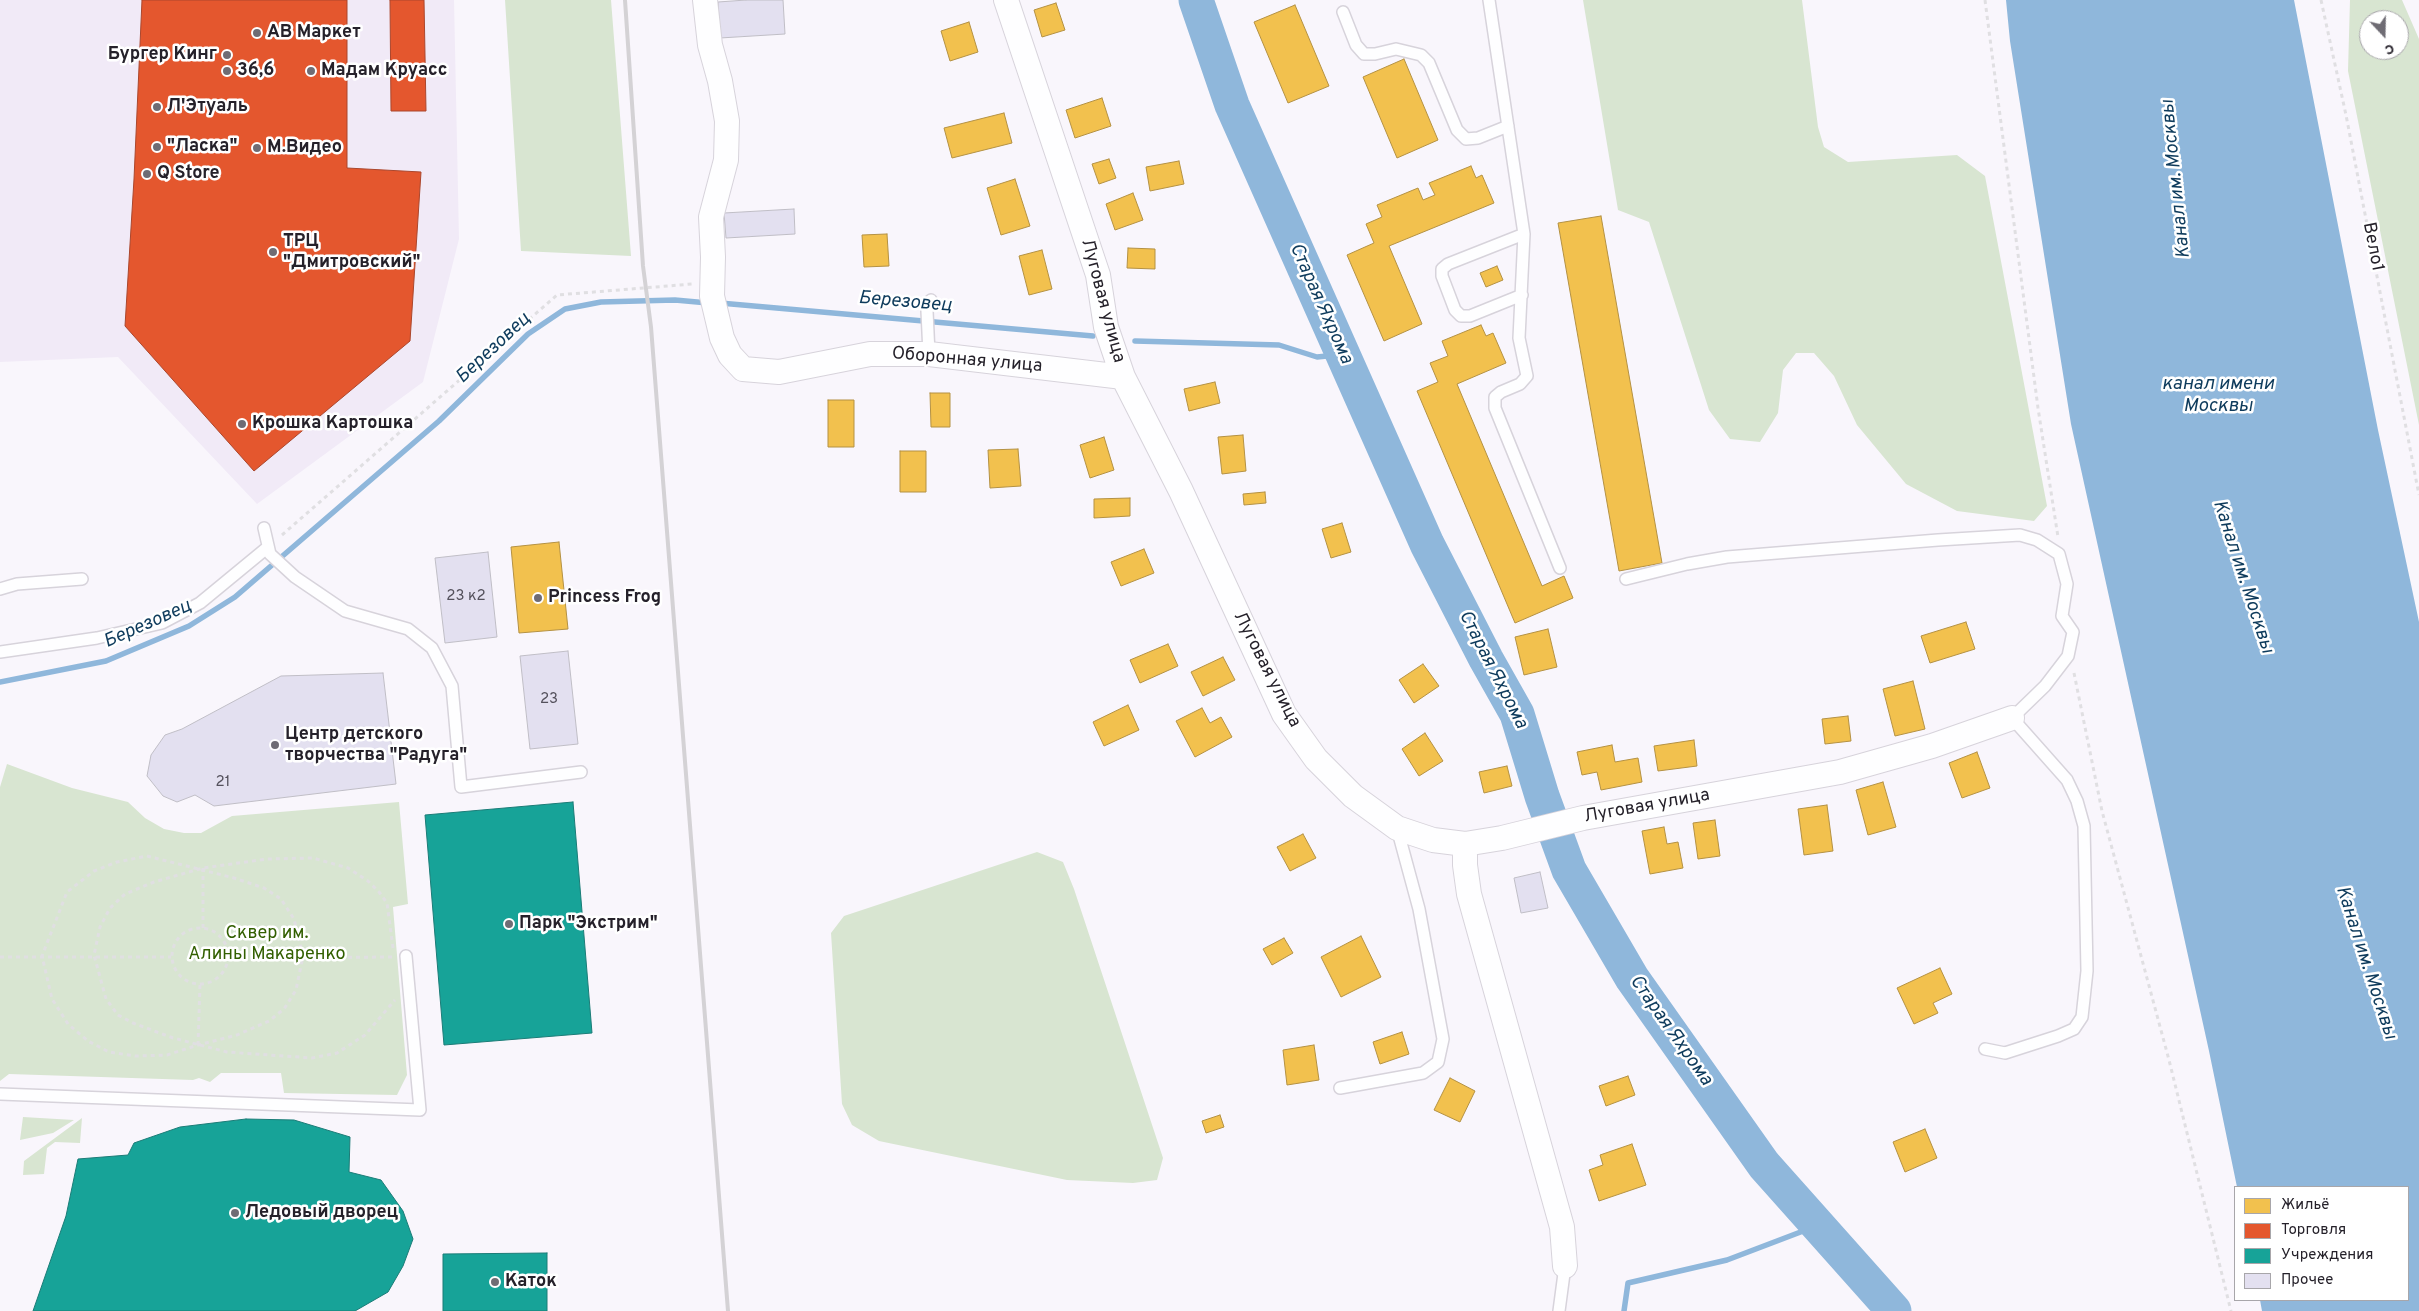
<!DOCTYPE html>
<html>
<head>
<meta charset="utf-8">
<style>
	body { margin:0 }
	#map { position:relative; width:2419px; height:1311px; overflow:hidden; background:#f9f6fc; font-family:Overpass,sans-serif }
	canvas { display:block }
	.legend { position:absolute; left:2234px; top:1186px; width:175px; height:115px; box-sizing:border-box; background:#fff; border:1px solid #a8a6aa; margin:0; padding:6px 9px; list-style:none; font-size:15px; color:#25212a }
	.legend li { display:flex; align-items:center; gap:10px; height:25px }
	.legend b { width:25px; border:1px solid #a8a6aa }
	.north { position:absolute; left:2359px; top:10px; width:50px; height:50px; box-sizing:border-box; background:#fff; border:1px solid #a8a6aa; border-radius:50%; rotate:159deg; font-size:14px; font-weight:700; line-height:20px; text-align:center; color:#25212a }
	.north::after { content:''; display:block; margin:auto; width:18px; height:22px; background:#6f6c74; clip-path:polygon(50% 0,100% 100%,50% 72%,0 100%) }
</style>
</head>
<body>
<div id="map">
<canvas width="2419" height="1311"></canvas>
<ul class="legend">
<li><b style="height:14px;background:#f2c14e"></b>Жильё</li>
<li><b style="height:14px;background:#e4572e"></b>Торговля</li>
<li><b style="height:14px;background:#17a398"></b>Учреждения</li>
<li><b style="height:14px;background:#e3e0f0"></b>Прочее</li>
</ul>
<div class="north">С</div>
</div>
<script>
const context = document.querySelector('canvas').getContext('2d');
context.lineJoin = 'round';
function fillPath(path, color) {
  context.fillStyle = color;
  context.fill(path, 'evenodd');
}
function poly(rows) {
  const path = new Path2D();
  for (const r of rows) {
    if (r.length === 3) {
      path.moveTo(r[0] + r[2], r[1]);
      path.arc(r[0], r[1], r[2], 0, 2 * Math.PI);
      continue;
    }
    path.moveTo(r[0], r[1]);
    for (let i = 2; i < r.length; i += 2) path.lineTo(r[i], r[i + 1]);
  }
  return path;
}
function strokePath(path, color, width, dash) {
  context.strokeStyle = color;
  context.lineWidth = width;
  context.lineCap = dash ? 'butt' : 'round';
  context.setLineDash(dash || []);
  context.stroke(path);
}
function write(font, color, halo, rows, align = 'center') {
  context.font = font + ' Overpass,sans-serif';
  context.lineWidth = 5;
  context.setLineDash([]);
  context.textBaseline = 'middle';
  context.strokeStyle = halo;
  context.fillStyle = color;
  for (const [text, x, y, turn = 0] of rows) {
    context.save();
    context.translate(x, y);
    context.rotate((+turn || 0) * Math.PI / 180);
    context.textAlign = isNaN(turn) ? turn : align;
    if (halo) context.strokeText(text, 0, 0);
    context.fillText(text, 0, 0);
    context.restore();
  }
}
const built = poly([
	[0,0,454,0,459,239,423,382,257,504,118,357,0,362]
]);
const green = poly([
	[505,0,611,0,631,256,521,251],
	[1583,0,1802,0,1818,127,1824,147,1848,162,1957,155,1985,176,2047,506,2034,521,1957,511,1906,484,1857,425,1834,376,1814,353,1796,353,1783,370,1778,413,1760,442,1730,439,1709,410,1649,222,1618,210],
	[2350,0,2402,0,2419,39,2419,425,2348,71],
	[2369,20,2399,20,2399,50,2369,50],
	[7,764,72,788,128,802,145,818,164,829,184,833,201,833,232,816,399,802,408,904,393,907,407,1075,397,1095,284,1093,281,1073,221,1073,210,1082,199,1078,193,1080,9,1074,0,1081,0,787],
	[1037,852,1063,862,1074,889,1163,1158,1157,1180,1133,1183,1067,1180,879,1141,852,1125,842,1104,831,933,844,916],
	[23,1117,74,1120,53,1133,20,1140],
	[82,1118,80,1143,55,1142,47,1148,44,1174,23,1175,24,1161]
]);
const water = poly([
	[2006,0,2294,0,2378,430,2419,622,2419,1311,2262,1311,2260,1300,2408,1300,2408,1187,2237,1187,2209,1051,2071,424,2010,41]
]);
const homes = poly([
	[1056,3,1065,30,1042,37,1034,10,1056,3],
	[1295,5,1329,86,1288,103,1254,22,1295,5],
	[969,22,978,52,950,61,941,31,969,22],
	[1404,59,1438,140,1397,158,1363,77,1404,59],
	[1102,98,1111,126,1075,138,1066,110,1102,98],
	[1004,113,1012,143,952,158,944,128,1004,113],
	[1109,159,1116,178,1099,184,1092,164,1109,159],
	[1179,161,1184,184,1150,191,1146,167,1179,161],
	[1471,166,1476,178,1482,175,1494,203,1389,246,1422,324,1384,341,1347,255,1374,243,1366,224,1382,217,1377,205,1418,188,1423,200,1435,195,1429,183,1471,166],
	[1015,179,1030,226,1001,235,987,188,1015,179],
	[1133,193,1143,220,1115,230,1106,204,1133,193],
	[1601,216,1662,563,1619,571,1558,223,1601,216],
	[887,234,889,266,864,267,862,235,887,234],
	[1128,248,1155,249,1155,269,1127,268,1128,248],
	[1042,250,1052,289,1029,295,1019,256,1042,250],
	[1497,266,1503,280,1486,287,1480,273,1497,266],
	[1481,325,1486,336,1493,333,1506,363,1457,384,1542,586,1564,576,1573,598,1515,623,1417,391,1438,382,1430,363,1448,356,1442,341,1481,325],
	[1215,382,1220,403,1189,411,1184,389,1215,382],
	[930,393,950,393,950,427,931,427,930,393],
	[828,400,854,400,854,447,828,447,828,400],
	[1243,435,1246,471,1222,474,1218,437,1243,435],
	[1104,437,1114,470,1090,478,1080,445,1104,437],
	[1018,449,1021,486,990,488,988,450,1018,449],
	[900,451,926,451,926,492,900,492,900,451],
	[1265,492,1266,503,1244,505,1243,494,1265,492],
	[1130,498,1130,516,1094,518,1094,499,1130,498],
	[1342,523,1351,552,1331,558,1322,529,1342,523],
	[559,542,568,629,519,633,511,547,559,542],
	[1144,549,1154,573,1121,586,1111,562,1144,549],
	[1966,622,1975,649,1930,663,1921,636,1966,622],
	[1548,629,1557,667,1524,675,1515,637,1548,629],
	[1168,644,1178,666,1140,683,1130,660,1168,644],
	[1223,657,1235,680,1203,696,1191,672,1223,657],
	[1423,664,1439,686,1414,703,1399,680,1423,664],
	[1913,681,1925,729,1895,736,1883,689,1913,681],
	[1128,705,1139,730,1104,746,1093,722,1128,705],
	[1202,708,1210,723,1221,717,1232,737,1195,757,1176,721,1202,708],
	[1848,716,1851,741,1825,744,1822,719,1848,716],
	[1425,733,1443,761,1419,776,1402,749,1425,733],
	[1694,740,1697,766,1658,771,1654,746,1694,740],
	[1612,745,1615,762,1638,758,1642,782,1601,790,1597,772,1582,775,1577,752,1612,745],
	[1977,752,1990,788,1962,798,1949,763,1977,752],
	[1507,766,1512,786,1484,793,1479,772,1507,766],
	[1883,782,1896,827,1868,835,1856,790,1883,782],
	[1827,805,1833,851,1804,855,1798,809,1827,805],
	[1715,820,1720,856,1698,859,1693,823,1715,820],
	[1664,827,1667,844,1678,842,1683,868,1650,874,1642,831,1664,827],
	[1303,834,1316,858,1290,871,1277,847,1303,834],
	[1361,936,1381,977,1341,997,1321,957,1361,936],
	[1284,938,1293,953,1272,965,1263,949,1284,938],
	[1940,968,1952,994,1933,1003,1938,1013,1914,1024,1897,988,1940,968],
	[1402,1032,1409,1054,1380,1064,1373,1042,1402,1032],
	[1314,1045,1319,1080,1287,1085,1283,1050,1314,1045],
	[1628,1076,1635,1095,1606,1106,1599,1086,1628,1076],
	[1450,1078,1475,1091,1460,1122,1434,1110,1450,1078],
	[1220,1115,1224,1127,1206,1133,1202,1121,1220,1115],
	[1925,1129,1937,1158,1905,1172,1893,1142,1925,1129],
	[1632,1144,1646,1185,1599,1201,1589,1170,1603,1165,1600,1155,1632,1144]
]);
const shops = poly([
	[142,0,347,0,347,168,421,172,410,341,254,471,125,326,134,179,142,0],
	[390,0,424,0,426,111,391,111,390,0]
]);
const public = poly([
	[573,802,592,1033,444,1045,425,815,573,802],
	[246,1119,294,1120,350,1137,349,1172,381,1180,403,1211,413,1239,403,1266,388,1292,355,1311,33,1311,66,1216,78,1159,128,1155,134,1143,180,1127,246,1119],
	[547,1253,547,1311,443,1311,443,1254,547,1253]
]);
const stream = poly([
	[720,303,1093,336],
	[1135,341,1279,345,1317,357,1327,356,1337,345],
	[0,682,106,661,189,626,235,597,439,421,528,334,565,309,601,302,675,300,708,303],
	[1624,1311,1628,1283,1727,1260,1819,1225]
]);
const river = poly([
	[1196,0,1232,105,1427,544,1486,659,1517,714,1542,796,1569,870,1632,978,1764,1165,1894,1311]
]);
const building = poly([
	[746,0,783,0,785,34,720,38,718,2,746,0],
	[794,209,795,234,726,238,724,213,794,209],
	[488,552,497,637,445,643,435,558,488,552],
	[568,651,578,744,530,749,520,656,568,651],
	[383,673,396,784,214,806,195,795,177,802,163,796,147,776,151,755,165,735,182,729,281,676,383,673],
	[1540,872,1548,908,1521,913,1514,878,1540,872]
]);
const path = poly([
	[1985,0,2038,408,2058,537],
	[2321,0,2346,115,2419,495],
	[282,535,557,295,692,284],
	[2074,673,2102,811,2169,1060,2231,1311],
	[147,856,234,878,264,888,281,899,294,919,303,956,296,990,284,1009,269,1021,237,1035,198,1045,167,1055,135,1056,109,1052,88,1041,68,1024,52,999,42,956,67,892,94,871,117,862,147,856],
	[203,868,203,928],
	[200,956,28],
	[393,948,387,903,379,892,368,881,348,868,313,858,267,859,203,868,154,882,125,894,110,908,100,927,94,955,106,999,118,1015,133,1023,173,1038,227,1052,312,1058,337,1053,365,1035,395,1000],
	[0,957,171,957],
	[228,958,393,957],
	[198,1045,200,985]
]);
const service = poly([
	[1489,0,1524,234,1519,338,1527,376,1520,384,1501,392,1495,397,1495,408,1560,568],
	[1343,12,1356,45,1364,54,1375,54,1396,49,1421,55,1429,63,1457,130,1466,139,1478,138,1508,126],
	[1522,295,1470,316,1461,316,1455,310,1442,276,1442,269,1448,264,1524,234],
	[929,354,927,311,931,300],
	[264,528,270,554,295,577,345,611,408,629,432,648,452,686,461,787,581,772],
	[1626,579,1687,564,1727,557,1938,540,2020,535,2037,540,2059,554,2067,584,2062,616,2073,632,2068,656,2045,686,2012,718,2067,780,2077,801,2084,826,2087,971,2082,1017,2074,1029,2058,1036,2005,1053,1985,1049],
	[0,589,17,584,82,579],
	[0,652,97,638,162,623,200,603,268,547],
	[1340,1088,1423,1073,1438,1062,1443,1039,1419,909,1397,828],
	[0,1094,420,1110,406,956],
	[1559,1311,1565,1266]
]);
const minor = poly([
	[705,0,710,45,720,81,727,121,726,160,711,217,713,257,712,296,722,338,730,355,743,369,779,372,870,354,929,354,1123,377],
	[1006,0,1098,275,1106,327,1123,377,1181,491,1284,714,1316,759,1353,796,1397,828,1433,840,1465,844,1502,838,1583,818,1840,772,1932,746,2012,718],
	[1465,844,1465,865,1469,894,1562,1227,1565,1266]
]);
const rail = poly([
	[625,0,643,266,651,327,728,1311]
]);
const markers = [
	[257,33,5,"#6f6c74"],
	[227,55,5,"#6f6c74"],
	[227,71,5,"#6f6c74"],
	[311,71,5,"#6f6c74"],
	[157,107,5,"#6f6c74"],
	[157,147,5,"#6f6c74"],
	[257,148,5,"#6f6c74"],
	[147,174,5,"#6f6c74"],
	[273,252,5,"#6f6c74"],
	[242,424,5,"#6f6c74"],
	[538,598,5,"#6f6c74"],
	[275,745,5,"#6f6c74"],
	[509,924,5,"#6f6c74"],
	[235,1213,5,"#6f6c74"],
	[495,1282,5,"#6f6c74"]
];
const numberNames = [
	["23 к2",466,597],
	["23",549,700],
	["21",223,783]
];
const poiNames = [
	["АВ Маркет",267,33],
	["Бургер Кинг",217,55,"right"],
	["36,6",237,71],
	["Мадам Круасс",321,71],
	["Л'Этуаль",167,107],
	["\"Ласка\"",167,147],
	["М.Видео",267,148],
	["Q Store",157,174],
	["ТРЦ",283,242],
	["\"Дмитровский\"",283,263],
	["Крошка Картошка",252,424],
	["Princess Frog",548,598],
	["Центр детского",285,735],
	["творчества \"Радуга\"",285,756],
	["Парк \"Экстрим\"",519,924],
	["Ледовый дворец",245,1213],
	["Каток",505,1282]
];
const streetNames = [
	["Вело1",2372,247,79],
	["Луговая улица",1102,301,75],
	["Оборонная улица",967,361,5],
	["Луговая улица",1266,670,63],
	["Луговая улица",1647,807,-10]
];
const parkNames = [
	["Сквер им.",267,934],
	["Алины Макаренко",267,955]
];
const waterNames = [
	["Канал им. Москвы",2177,179,-96],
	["Березовец",905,303,5],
	["Старая Яхрома",1320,304,66],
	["Березовец",494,349,-43],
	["канал имени",2218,385],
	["Москвы",2218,407],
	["Канал им. Москвы",2242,577,72],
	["Березовец",148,625,-24],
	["Старая Яхрома",1492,670,63],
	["Канал им. Москвы",2365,963,72],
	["Старая Яхрома",1670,1031,55]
];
fillPath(built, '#f1eaf7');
fillPath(green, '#d8e5d1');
fillPath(water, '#8fb7db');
fillPath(homes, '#f2c14e');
strokePath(homes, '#b49143', 1);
fillPath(shops, '#e4572e');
strokePath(shops, '#ab472d', 1);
fillPath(public, '#17a398');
strokePath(public, '#1b7c77', 1);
strokePath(stream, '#8fb7db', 5.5);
strokePath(river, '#8fb7db', 35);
fillPath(building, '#e3e0f0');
strokePath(building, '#c0bec6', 1);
strokePath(service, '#d7d3db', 14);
strokePath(minor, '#d7d3db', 26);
strokePath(path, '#e0dfe2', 3, [4, 4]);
strokePath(service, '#fefeff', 11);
strokePath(minor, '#fefeff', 24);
strokePath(rail, '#d4d2d5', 4);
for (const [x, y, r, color] of markers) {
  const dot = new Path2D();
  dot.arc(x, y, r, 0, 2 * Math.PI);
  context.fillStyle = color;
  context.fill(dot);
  strokePath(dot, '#fff', 2);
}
write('15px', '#54515c', null, numberNames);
write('bold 18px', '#25212a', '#fff', poiNames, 'left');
write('18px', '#25212a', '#fff', streetNames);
write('18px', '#325f00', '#fff', parkNames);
write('italic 19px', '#0e3b5c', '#fff', waterNames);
</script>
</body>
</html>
